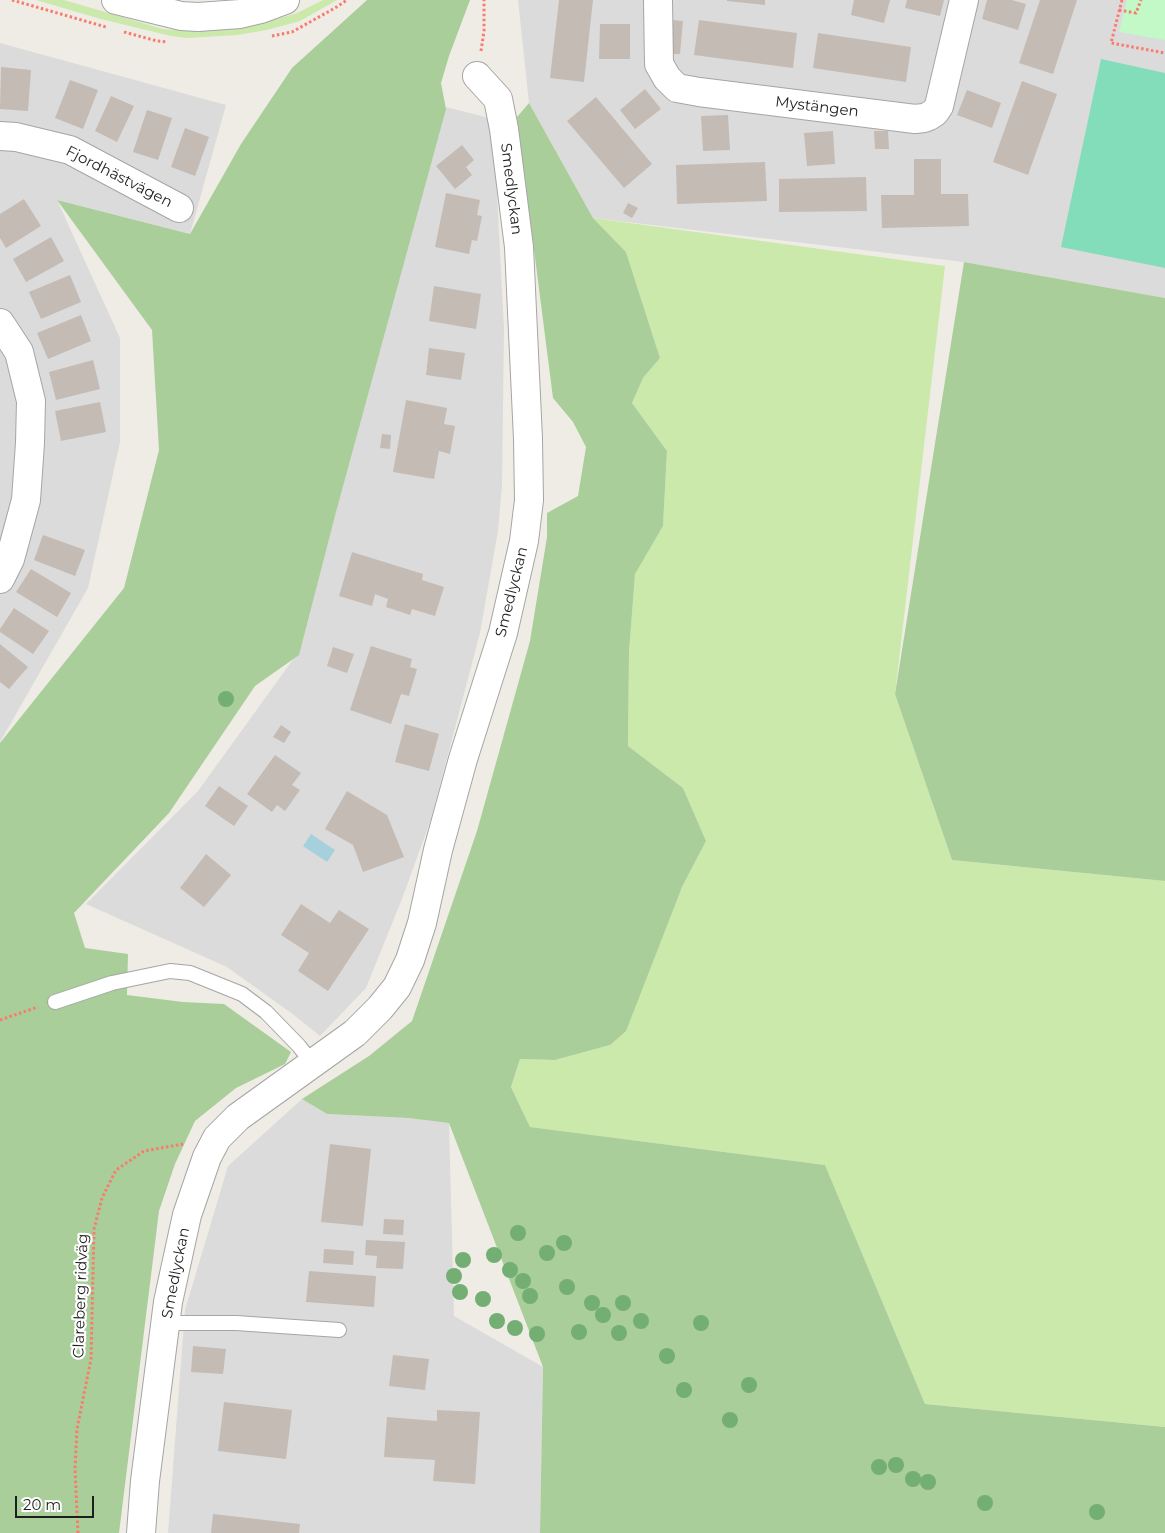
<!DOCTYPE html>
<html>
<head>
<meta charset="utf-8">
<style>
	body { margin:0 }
	#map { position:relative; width:1165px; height:1533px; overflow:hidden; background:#efece5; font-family:Montserrat,sans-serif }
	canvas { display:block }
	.scale { position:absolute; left:15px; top:1496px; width:79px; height:22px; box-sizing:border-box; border:2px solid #1e1e1e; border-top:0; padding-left:6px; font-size:15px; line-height:18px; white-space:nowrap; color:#1e1e1e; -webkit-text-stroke:4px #fff; paint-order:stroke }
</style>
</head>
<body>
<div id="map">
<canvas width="1165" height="1533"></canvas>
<div class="scale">20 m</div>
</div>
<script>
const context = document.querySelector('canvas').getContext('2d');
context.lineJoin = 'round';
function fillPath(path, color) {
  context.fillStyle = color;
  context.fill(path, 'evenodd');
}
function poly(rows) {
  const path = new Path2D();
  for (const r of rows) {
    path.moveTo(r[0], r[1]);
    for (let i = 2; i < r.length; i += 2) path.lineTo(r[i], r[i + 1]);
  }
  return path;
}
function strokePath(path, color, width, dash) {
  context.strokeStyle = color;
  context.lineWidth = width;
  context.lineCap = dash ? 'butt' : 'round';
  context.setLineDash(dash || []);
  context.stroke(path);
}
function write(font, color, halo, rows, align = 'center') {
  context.font = font + ' Montserrat,sans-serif';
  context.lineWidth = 4.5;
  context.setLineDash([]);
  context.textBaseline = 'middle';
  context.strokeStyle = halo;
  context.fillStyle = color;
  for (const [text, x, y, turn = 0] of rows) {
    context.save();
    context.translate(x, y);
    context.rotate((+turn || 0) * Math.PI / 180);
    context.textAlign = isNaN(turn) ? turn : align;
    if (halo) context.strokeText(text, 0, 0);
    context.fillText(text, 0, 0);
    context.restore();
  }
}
const residential = poly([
	[518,0,1165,0,1165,298,964,262,593,218,529,103],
	[0,43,226,105,190,234,57,200,120,338,120,442,88,588,0,742],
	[446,107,493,119,504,328,502,485,498,531,480,633,431,819,402,899,366,988,320,1036,294,1015,227,967,86,904,198,791,297,654],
	[302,1099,327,1114,408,1118,449,1123,454,1316,543,1367,540,1533,168,1533,185,1310,228,1166]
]);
const grass = poly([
	[36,0,64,0,163,29,187,31,236,27,267,22,297,13,323,0,337,0,300,21,267,30,237,35,187,38,171,36,101,19],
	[593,218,945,266,895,694,952,860,1165,881,1165,1427,925,1404,825,1165,530,1127,511,1087,520,1059,555,1060,610,1045,682,887,706,841,683,788,628,746,629,652,635,573,663,526,667,451,632,403,643,378,660,358,626,252]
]);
const forest = poly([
	[367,0,470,0,449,56,441,83,446,109,336,512,299,655,255,686,169,813,74,913,85,948,128,954,127,995,183,1002,224,1004,291,1052,285,1064,236,1088,195,1121,175,1164,159,1211,119,1533,0,1533,0,743,124,588,159,450,152,330,57,200,190,234,241,144,292,68],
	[529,103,593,218,626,252,660,358,643,378,632,403,667,451,663,526,635,574,629,652,628,746,683,788,706,841,682,887,626,1031,610,1045,555,1060,520,1059,511,1087,530,1127,825,1165,925,1404,1165,1427,1165,1533,540,1533,543,1367,449,1123,408,1118,327,1114,302,1099,369,1056,412,1021,477,831,530,641,547,537,547,513,578,496,586,447,573,422,553,398,517,117],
	[964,262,1165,298,1165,881,952,860,895,694]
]);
const park = poly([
	[1127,0,1165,0,1165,40,1119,32]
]);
const pitch = poly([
	[1101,59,1165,73,1165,268,1061,247]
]);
const water = poly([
	[311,834,335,850,327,862,303,846]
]);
const building = poly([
	[559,0,593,0,584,82,550,78],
	[727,0,765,0,765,5,727,1],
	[854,0,890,0,884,23,851,15],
	[907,0,944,0,940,16,905,8],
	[987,0,1012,0,1026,4,1018,30,982,19],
	[1040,0,1077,0,1053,74,1019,63],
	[673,20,683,21,680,54,671,54],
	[699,20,797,33,793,68,694,55],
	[600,24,630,24,630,59,599,59],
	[818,33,911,47,906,82,813,68],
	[1,67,31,70,28,111,0,109],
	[70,80,98,90,83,129,55,118],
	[1022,81,1057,94,1028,175,993,162],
	[645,89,661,109,635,129,620,110],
	[967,90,1001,103,992,128,957,115],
	[111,96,134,106,117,142,95,131],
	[596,97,652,164,624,188,567,121],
	[147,110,172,118,158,160,133,152],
	[728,115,730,150,703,151,701,116],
	[185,128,209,137,195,176,171,167],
	[833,131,835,164,807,166,804,133],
	[874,131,888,131,889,149,875,149],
	[462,145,474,160,466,167,472,175,455,189,436,166],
	[914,159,941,159,941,194,968,194,969,226,882,228,881,195,914,195],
	[765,162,767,201,677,204,676,165],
	[866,177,867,211,779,212,779,179],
	[446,193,480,200,477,215,482,216,477,241,472,240,469,254,435,247],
	[24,199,41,226,6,248,0,238,0,214],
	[628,203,638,208,632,218,623,213],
	[51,237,64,261,26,282,13,259],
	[70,275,81,302,41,319,29,292],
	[434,286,481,294,476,329,429,321],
	[81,315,91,341,48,359,37,333],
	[429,348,465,353,461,380,426,375],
	[93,360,100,389,56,400,49,372],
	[406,400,447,408,444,424,455,426,450,454,439,451,434,479,393,472],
	[100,402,106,432,61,441,55,411],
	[382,434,391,435,390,449,380,448],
	[43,535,85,550,75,576,34,560],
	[352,552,423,574,422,580,444,587,435,616,412,609,410,615,386,607,388,599,375,594,372,606,339,596],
	[31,569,71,593,57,617,16,592],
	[14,608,49,631,33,654,0,632,0,629],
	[0,644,28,667,9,689,0,682],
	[371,646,412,659,410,667,417,669,409,696,401,694,391,724,350,710],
	[333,647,354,654,347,673,327,666],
	[405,724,439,734,429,771,395,762],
	[281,725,291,732,284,743,273,737],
	[275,755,301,773,292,785,300,790,285,811,277,805,272,812,247,794],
	[219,786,248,806,234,826,205,806],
	[347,791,387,815,404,857,363,872,353,845,325,829],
	[206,854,231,875,204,907,180,888],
	[301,904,330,923,339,910,369,929,328,991,298,971,309,953,281,935],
	[330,1144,371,1149,363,1226,321,1222],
	[384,1219,404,1220,403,1235,383,1234],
	[366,1240,405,1242,403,1269,376,1268,377,1256,365,1255],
	[324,1249,354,1251,353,1265,323,1263],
	[309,1271,376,1276,374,1307,306,1302],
	[193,1346,226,1349,223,1374,191,1372],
	[393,1355,429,1359,425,1390,389,1386],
	[224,1402,292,1410,286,1459,218,1451],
	[437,1410,480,1412,475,1484,433,1481,435,1460,384,1457,387,1417,437,1421],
	[213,1514,300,1524,299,1533,211,1533]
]);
const path = poly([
	[12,0,106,27],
	[1122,0,1111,43,1165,53],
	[1119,10,1136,13,1141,0],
	[124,32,157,41,167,42],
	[272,36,292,32,335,8,347,0],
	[481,51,484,31,484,0],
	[0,1020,38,1007],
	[78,1533,75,1469,77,1429,91,1359,94,1229,102,1198,116,1170,144,1151,183,1144]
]);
const service = poly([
	[55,1002,112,983,170,971,190,973,242,994,266,1012,299,1046,313,1064],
	[165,1323,236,1323,339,1330]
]);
const minor = poly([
	[658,0,659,64,667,78,677,88,699,92,915,119,924,118,929,116,935,112,939,106,964,0],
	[0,136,16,137,70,150,179,208],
	[0,323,19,352,31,401,30,443,26,500,10,559,0,579],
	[141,1533,145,1481,168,1302,187,1215,207,1157,217,1138,238,1117,355,1033,380,1008,397,987,410,960,422,923,438,850,463,759,503,633,524,541,529,500,528,439,519,247,504,129,498,99,477,76]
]);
const tertiary = poly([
	[116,0,181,16,198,17,240,14,261,9,285,0]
]);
const trees = [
	[226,699],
	[518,1233],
	[564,1243],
	[547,1253],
	[494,1255],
	[463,1260],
	[510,1270],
	[454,1276],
	[523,1281],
	[567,1287],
	[460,1292],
	[530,1296],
	[483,1299],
	[592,1303],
	[623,1303],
	[603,1315],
	[497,1321],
	[641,1321],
	[701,1323],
	[515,1328],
	[579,1332],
	[619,1333],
	[537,1334],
	[667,1356],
	[749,1385],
	[684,1390],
	[730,1420],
	[896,1465],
	[879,1467],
	[913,1479],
	[928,1482],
	[985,1503],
	[1097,1512]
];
const streetNames = [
	["Mystängen",817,107,7],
	["Fjordhästvägen",119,177,27],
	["Smedlyckan",511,189,83],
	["Smedlyckan",512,592,-76],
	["Smedlyckan",176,1273,-79],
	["Clareberg ridväg",81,1296,-88]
];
fillPath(residential, '#dcdbdb');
fillPath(grass, '#cae9ab');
fillPath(forest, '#a9ce9a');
fillPath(park, '#c2f9c6');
fillPath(pitch, '#84ddba');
fillPath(water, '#a6d0dc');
fillPath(building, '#c4bbb4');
strokePath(service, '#a5a5a5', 16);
strokePath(minor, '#a5a5a5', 30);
strokePath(tertiary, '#a5a5a5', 30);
strokePath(path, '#f87b6d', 3, [2.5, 2.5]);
strokePath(service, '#fff', 14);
strokePath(minor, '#fff', 28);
strokePath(tertiary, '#fff', 28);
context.fillStyle = '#73ae73';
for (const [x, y] of trees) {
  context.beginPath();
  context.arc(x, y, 8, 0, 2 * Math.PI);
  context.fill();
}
write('15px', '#1e1e1e', '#fff', streetNames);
</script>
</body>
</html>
